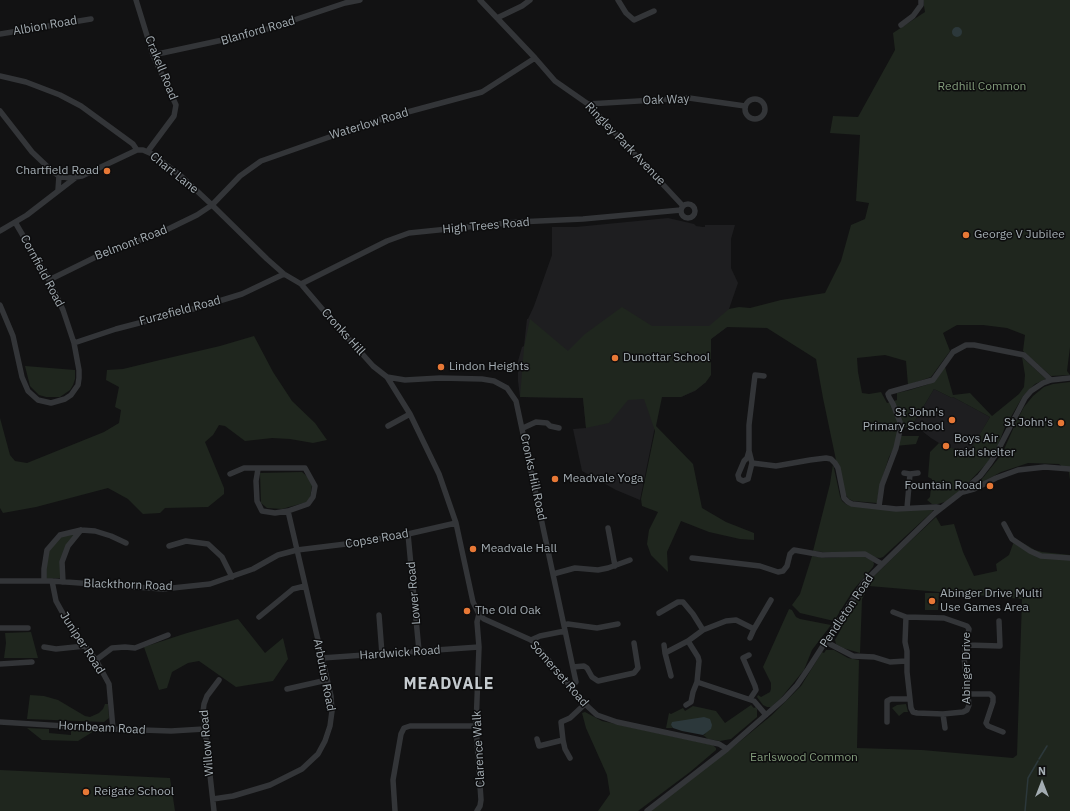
<!DOCTYPE html>
<html>
<head>
<meta charset="utf-8">
<style>
	body { margin:0 }
	#map { position:relative; width:1070px; height:811px; overflow:hidden; background:#121213; font-family:"IBM Plex Sans",sans-serif }
	canvas { display:block }
	.north { position:absolute; left:1022px; top:763px; width:40px; height:40px; -webkit-text-stroke:3px #0d0d0e; paint-order:stroke; rotate:0deg; font-size:11px; font-weight:700; line-height:16px; text-align:center; color:#a4adb3 }
	.north::after { content:''; display:block; margin:auto; width:14px; height:18px; background:#a4adb3; clip-path:polygon(50% 0,100% 100%,50% 72%,0 100%) }
</style>
</head>
<body>
<div id="map">
<canvas width="1070" height="811"></canvas>
<div class="north">N</div>
</div>
<script>
const context = document.querySelector('canvas').getContext('2d');
context.lineJoin = 'round';
function fillPath(path, color) {
  context.fillStyle = color;
  context.fill(path, 'evenodd');
}
function poly(rows) {
  const path = new Path2D();
  for (const r of rows) {
    if (r.length === 3) {
      path.moveTo(r[0] + r[2], r[1]);
      path.arc(r[0], r[1], r[2], 0, 2 * Math.PI);
      continue;
    }
    path.moveTo(r[0], r[1]);
    for (let i = 2; i < r.length; i += 2) path.lineTo(r[i], r[i + 1]);
  }
  return path;
}
function strokePath(path, color, width, dash) {
  context.strokeStyle = color;
  context.lineWidth = width;
  context.lineCap = dash ? 'butt' : 'round';
  context.setLineDash(dash || []);
  context.stroke(path);
}
function write(font, color, halo, rows, align = 'center') {
  context.font = font + ' "IBM Plex Sans",sans-serif';
  context.lineWidth = 3;
  context.setLineDash([]);
  context.textBaseline = 'middle';
  context.strokeStyle = halo;
  context.fillStyle = color;
  for (const [text, x, y, turn = 0] of rows) {
    context.save();
    context.translate(x, y);
    context.rotate((+turn || 0) * Math.PI / 180);
    context.textAlign = isNaN(turn) ? turn : align;
    if (halo) context.strokeText(text, 0, 0);
    context.fillText(text, 0, 0);
    context.restore();
  }
}
const built = poly([
	[668,218,694,224,696,226,703,227,705,227,705,225,735,225,731,239,731,268,738,283,729,309,727,327,711,339,706,382,695,391,681,397,661,397,640,500,616,490,582,471,573,429,586,428,583,398,520,397,518,381,518,361,522,347,524,346,527,319,528,319,534,306,552,255,552,227,576,227],
	[934,389,952,398,953,397,990,417,968,455,939,443,931,438,913,424]
]);
const green = poly([
	[923,0,1070,0,1070,347,1067,371,1070,375,1051,376,1023,351,1025,335,1007,328,983,325,957,325,943,333,950,351,931,377,908,385,906,361,885,355,857,358,858,372,862,393,869,394,881,392,887,403,897,400,897,393,910,390,929,384,945,367,953,395,970,393,992,416,1019,394,1024,387,1025,375,1022,357,1046,379,1035,384,1023,396,1005,427,998,445,988,462,966,485,948,501,938,504,932,504,927,500,930,497,932,479,928,477,930,452,939,443,968,454,990,417,953,397,952,398,934,389,913,424,910,427,900,428,899,436,919,436,916,444,895,446,889,457,880,485,877,503,853,501,849,499,845,494,839,468,836,460,823,398,816,359,767,328,727,327,711,339,711,375,706,382,696,390,681,397,662,397,656,426,693,464,702,508,726,522,754,533,754,540,740,539,709,532,681,521,667,552,668,572,651,555,647,544,649,530,658,512,642,506,641,499,655,431,644,399,628,400,609,423,586,428,583,398,520,397,524,347,530,319,568,351,585,334,622,307,652,326,709,326,729,309,739,307,750,308,781,300,825,293,841,261,851,225,865,219,869,203,856,201,860,135,830,133,833,116,858,117,895,50,893,33,925,12],
	[254,336,273,372,292,401,315,423,327,440,313,443,290,439,272,438,245,441,225,426,219,425,213,435,205,442,224,488,224,494,208,507,165,508,160,513,143,514,128,499,108,488,36,507,3,513,0,508,0,418,10,455,15,461,27,463,104,432,119,423,121,410,115,407,119,387,106,380,107,370,123,369,160,360,220,346],
	[25,366,75,370,75,379,73,385,70,390,60,397,46,397,39,395,30,386],
	[1070,382,1070,480,1069,472,1059,464,1028,463,1001,472,977,485,1002,454,1017,420,1024,407,1033,396,1044,387,1053,384],
	[833,464,840,496,842,501,847,505,932,509,933,511,883,557,880,558,813,551,830,484],
	[302,472,309,478,312,485,310,498,307,502,282,509,267,508,261,503,260,473],
	[936,517,941,526,954,524,963,552,974,576,997,571,996,564,1009,555,1013,544,1016,539,1035,550,1042,552,1070,555,1070,811,650,811,738,743,772,715,801,686,822,652,824,653,826,650,834,650,848,658,859,660,857,748,922,750,1013,758,1017,755,1022,599,869,586,862,599,860,653,843,648,836,644,835,640,840,631,841,625,866,584,905,546],
	[78,532,67,545,62,578,46,579,45,569,48,551,61,537],
	[812,556,826,558,859,556,865,557,873,561,874,564,873,567,854,589,834,621,800,613,792,605,800,594],
	[925,593,939,593,938,610,925,610],
	[789,609,792,610,796,617,800,619,831,625,812,650,804,670,781,698,771,707,767,707,763,705,757,697,758,695,761,697,770,692,771,689,771,683,763,667],
	[238,619,265,653,283,638,288,659,273,681,236,687,199,661,188,663,172,672,167,688,159,690,144,647,187,633],
	[31,632,38,658,4,658,6,643,5,633],
	[30,695,44,696,58,700,85,716,90,717,99,713,103,709,105,704,108,704,109,718,104,722,27,719],
	[906,704,908,712,904,712,899,716,892,708,897,705],
	[751,705,754,708,756,707,757,709,757,717,731,739,720,741,708,739,703,735,706,734,671,725,673,728,666,728,669,713,671,714,683,708,685,711,693,706,716,711,725,723],
	[585,712,602,721,713,745,716,748,716,750,690,772,638,811,598,811,610,794,607,775,586,728,582,713],
	[27,728,49,729,49,733,71,735,71,731,94,731,78,741,42,740],
	[0,770,170,778,175,811,0,811]
]);
const water = poly([
	[957,32,5],
	[704,717,710,719,712,725,711,729,703,735,682,731,673,728,671,725,672,722]
]);
const stream = poly([
	[1039,759,1047,746],
	[1025,811,1028,778,1038,761]
]);
const minor = poly([
	[136,0,153,55,176,105,174,116,148,151],
	[480,0,535,58,555,81,588,104,683,206],
	[618,0,626,13,634,20,654,11],
	[497,18,522,6,530,0],
	[901,25,913,16,921,5,921,0],
	[0,34,91,19],
	[153,55,255,33,345,3,360,0],
	[0,76,26,82,60,95,81,106,133,144,137,150],
	[755,109,10],
	[588,104,689,98,745,106],
	[0,111,32,152,52,171,59,176,69,178,82,176,137,150,143,150,152,154,181,176,212,205,267,259,284,274,301,284,324,311,373,366,387,377,410,414,439,474,456,523,473,602,479,614,484,619,531,640,536,645,585,704,597,715,617,722,719,744,727,749],
	[58,190,59,176],
	[688,211,7],
	[0,231,27,215,75,178],
	[49,280,108,251,158,234,197,215,212,205,240,176,261,161,378,120,482,92,535,58],
	[301,284,387,241,409,233,517,222,583,219,681,210],
	[0,305,13,336,22,377,28,391,38,400,51,403,65,399,71,395,78,385,79,378,79,370,74,343,63,310,49,280,15,222],
	[74,343,116,329,193,309,242,294,284,274],
	[387,377,405,380,440,378,482,379,494,381,507,388,516,401,576,682,571,686],
	[388,426,410,414],
	[523,428,536,422,547,423,550,426,559,428],
	[749,451,747,458,744,461,738,475,739,479,743,481,748,479,752,463,749,451,749,425,755,375,764,376],
	[752,463,776,466,810,460,826,458,831,459,835,463,838,468,844,498,848,502,852,504,896,509,936,507,941,508],
	[258,469,256,481,257,501,262,511,275,513,288,511],
	[904,473,910,474,907,508],
	[910,474,918,473],
	[963,492,974,489,996,478,1018,470,1045,467,1070,469],
	[879,506,882,485,896,448,900,430,900,422,893,404,889,397,888,394,890,392,933,380,953,352,966,345,974,345,1024,355,1051,380],
	[1004,524,1012,539,1030,551,1041,556,1070,558],
	[608,528,615,566],
	[408,534,419,651],
	[169,546,186,541,208,544,222,557,232,577],
	[692,558,760,566,778,572,783,571,787,566,790,554,794,550,822,555,865,554,882,564],
	[553,574,575,568,598,570,608,568,630,560],
	[0,581,52,581,163,589,210,584,253,569,278,555,297,550,354,543,408,534,456,523],
	[44,581,44,569,47,550,60,535,81,530,95,531,111,536,126,543],
	[52,581,56,601,71,628,96,660,109,684,113,729],
	[63,582,62,562,68,546,81,530],
	[893,612,906,617],
	[659,613,678,602,683,602,693,614,703,630],
	[379,615,382,654],
	[259,617,293,589,305,586],
	[906,617,944,618,967,626,969,629,964,657,969,705,967,710,963,712,943,714,917,713,913,712,911,708,907,672,907,651,905,642,906,617],
	[564,625,568,624,597,628,618,624],
	[0,628,28,628],
	[750,638,754,629],
	[531,640,540,636,565,631],
	[826,642,853,656,874,657,890,662,906,661],
	[664,645,665,653],
	[967,645,1000,646,999,621],
	[44,647,56,649,85,646],
	[749,655,743,658,755,686,756,690,750,699],
	[322,658,479,647],
	[96,660,112,648,125,647,135,648,168,635],
	[0,664,32,662],
	[573,667,584,666,587,668,592,677,598,681,634,673,638,668,634,643],
	[671,676,665,653,688,641],
	[287,689,327,680],
	[968,694,990,694,993,697,993,702,986,723,988,726,1003,732],
	[686,705,691,702,693,692,697,682],
	[943,714,945,728],
	[766,715,754,701,697,682,699,661,698,657,688,641,703,630,726,621,736,620,754,629,771,600],
	[0,722,113,729,171,731,204,729],
	[887,722,887,701,891,699,910,699],
	[537,739,539,746,563,740,561,722,570,718,585,704],
	[563,740,565,749,570,758],
	[213,799,233,796,270,785,302,769,318,754,325,741,330,726,332,711,331,696,288,511,308,504,313,497,315,486,305,468,244,468,230,474],
	[214,811,203,712,204,704,207,696,219,680],
	[395,811,393,780,401,734,404,728,410,726,476,726],
	[477,811,480,806,481,800,476,726,479,647,477,622,479,614],
	[647,811,727,749,784,699,797,685,808,669,864,582,935,513,962,492,980,476,990,463,996,454,1025,398,1031,391,1043,383,1051,380,1070,378]
]);
const markers = [
	[107,171,4,"#e77836"],
	[966,235,4,"#e77836"],
	[615,358,4,"#e77836"],
	[441,367,4,"#e77836"],
	[952,420,4,"#e77836"],
	[1061,423,4,"#e77836"],
	[946,446,4,"#e77836"],
	[555,479,4,"#e77836"],
	[990,486,4,"#e77836"],
	[473,549,4,"#e77836"],
	[932,601,4,"#e77836"],
	[467,611,4,"#e77836"],
	[86,792,4,"#e77836"]
];
const streetNames = [
	["Albion Road",45,26,-10],
	["Blanford Road",258,31,-16],
	["Crakell Road",161,68,68],
	["Oak Way",666,100,-2],
	["Waterlow Road",369,124,-17],
	["Ringley Park Avenue",625,144,46],
	["Chart Lane",174,173,39],
	["High Trees Road",486,226,-5],
	["Belmont Road",131,243,-21],
	["Cornfield Road",42,271,62],
	["Furzefield Road",180,311,-15],
	["Cronks Hill",343,332,48],
	["Cronks Hill Road",533,477,78],
	["Copse Road",377,539,-10],
	["Blackthorn Road",128,585,2],
	["Lower Road",414,593,-95],
	["Pendleton Road",847,611,-56],
	["Juniper Road",82,643,57],
	["Hardwick Road",400,653,-4],
	["Abinger Drive",967,668,-90],
	["Somerset Road",559,674,49],
	["Arbutus Road",324,675,79],
	["Hornbeam Road",102,728,3],
	["Willow Road",207,743,-95],
	["Clarence Walk",479,749,-93]
];
const parkNames = [
	["Redhill Common",982,87],
	["Earlswood Common",804,758]
];
const poiNames = [
	["Chartfield Road",99,171,"right"],
	["George V Jubilee",974,235],
	["Dunottar School",623,358],
	["Lindon Heights",449,367],
	["St John's",944,413,"right"],
	["Primary School",944,427,"right"],
	["St John's",1053,423,"right"],
	["Boys Air",954,439],
	["raid shelter",954,453],
	["Meadvale Yoga",563,479],
	["Fountain Road",982,486,"right"],
	["Meadvale Hall",481,549],
	["Abinger Drive Multi",940,594],
	["Use Games Area",940,608],
	["The Old Oak",475,611],
	["Reigate School",94,792]
];
const districtNames = [
	["MEADVALE",449,684]
];
fillPath(built, '#1e1e20');
fillPath(green, '#1f261e');
fillPath(water, '#2c383b');
strokePath(stream, '#2c383b', 1.5);
strokePath(minor, '#333538', 5.5);
for (const [x, y, r, color] of markers) {
  const dot = new Path2D();
  dot.arc(x, y, r, 0, 2 * Math.PI);
  context.fillStyle = color;
  context.fill(dot);
  strokePath(dot, '#0d0d0e', 1.5);
}
write('12px', '#a4adb3', '#0d0d0e', streetNames);
write('12px', '#839d7c', '#0d0d0e', parkNames);
write('12px', '#a4adb3', '#0d0d0e', poiNames, 'left');
context.letterSpacing = '1px';
write('bold 16px', '#c5cbcf', '#0d0d0e', districtNames);
context.letterSpacing = '0px';
</script>
</body>
</html>
